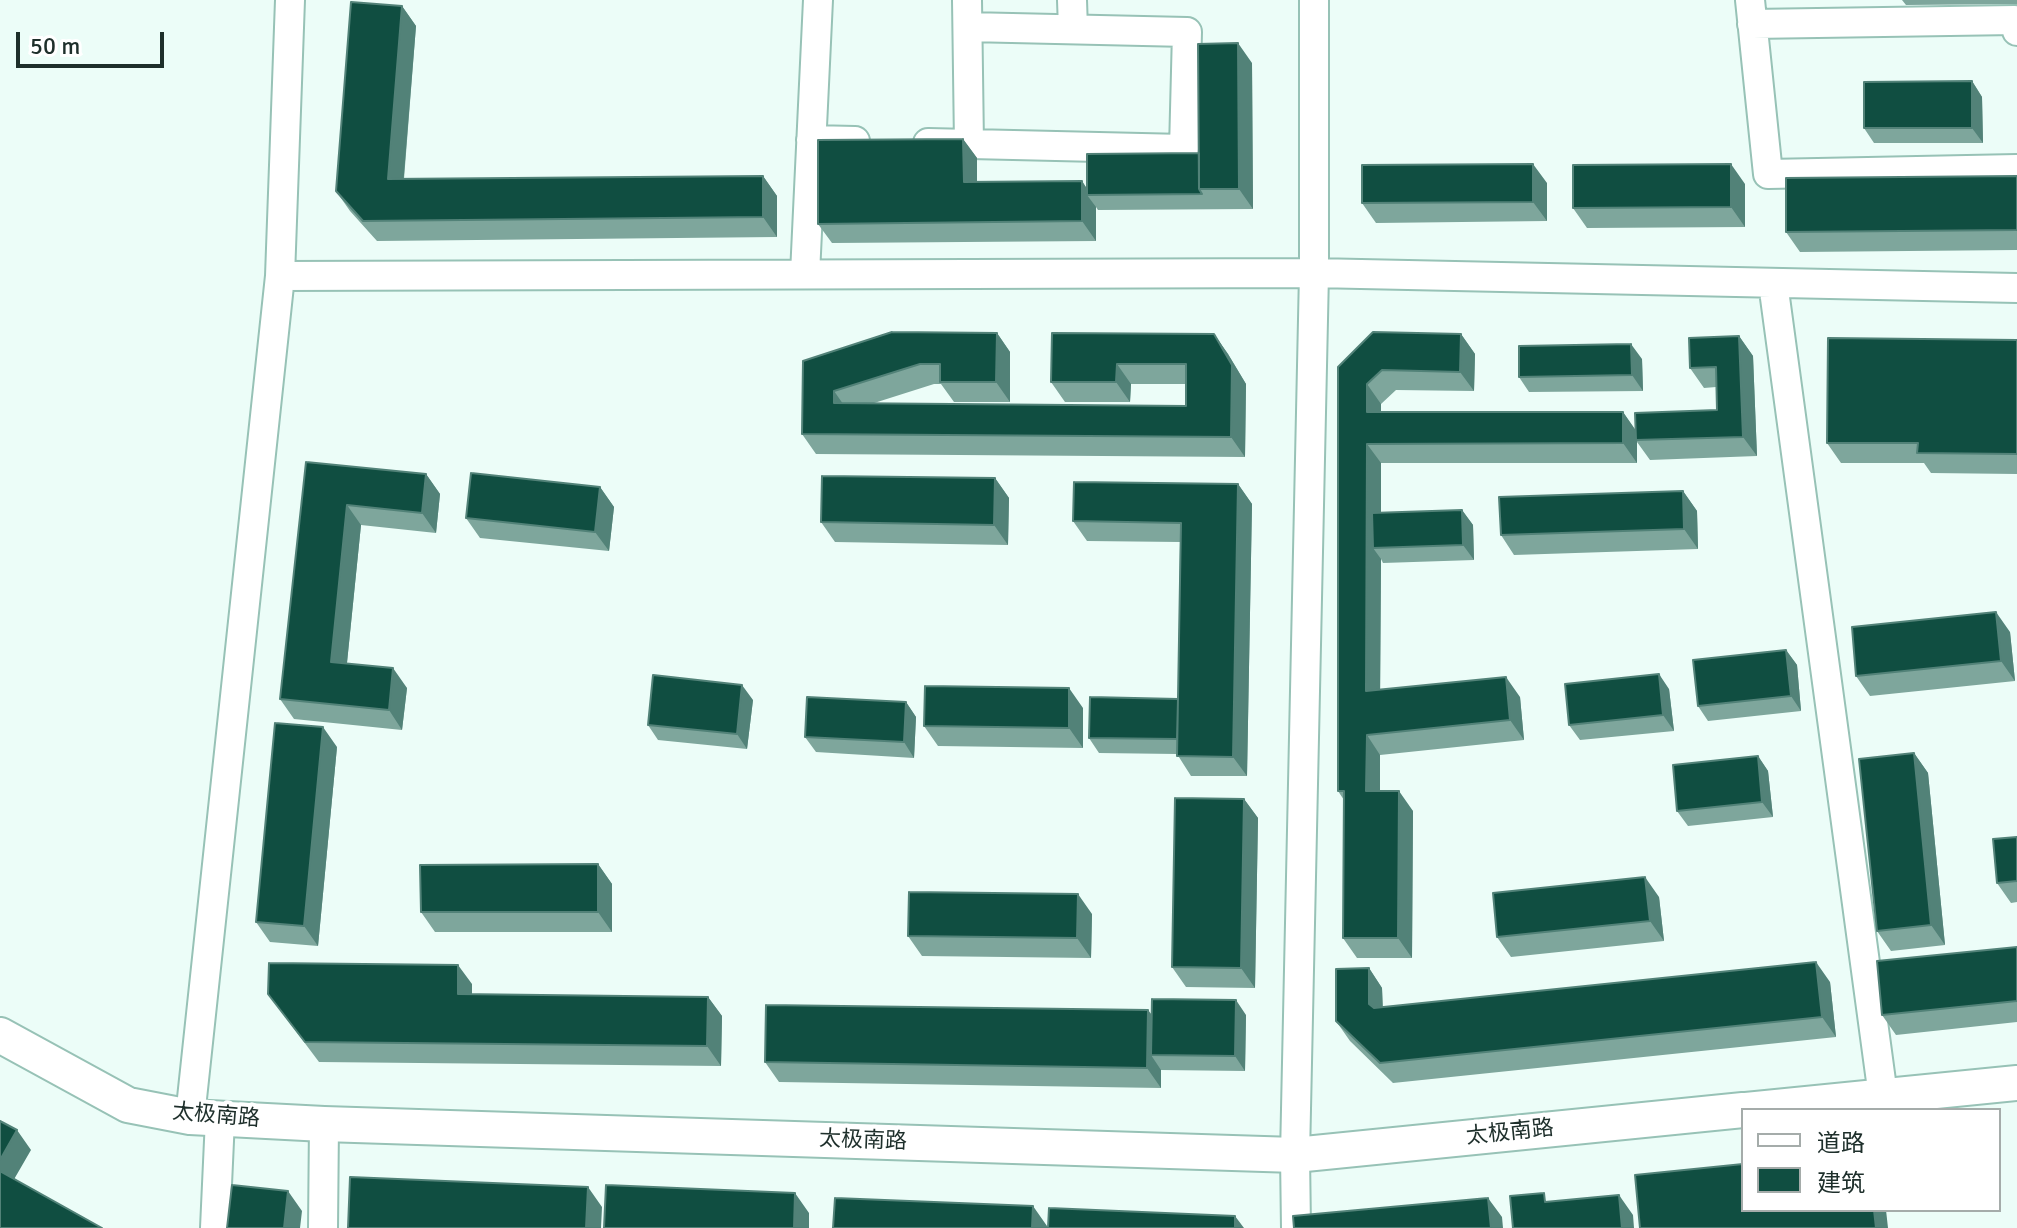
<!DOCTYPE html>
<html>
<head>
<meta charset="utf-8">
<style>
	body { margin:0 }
	#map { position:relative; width:2017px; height:1228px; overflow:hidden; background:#ecfdf8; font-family:Signika,"Noto Sans SC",sans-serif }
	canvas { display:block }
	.legend { position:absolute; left:1741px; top:1108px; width:260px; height:104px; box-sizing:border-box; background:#fff; border:2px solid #a5acaa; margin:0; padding:10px 14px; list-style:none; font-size:24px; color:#1e2f2b }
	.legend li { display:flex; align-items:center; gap:16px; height:40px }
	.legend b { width:40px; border:2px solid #a5acaa }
	.scale { position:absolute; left:16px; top:32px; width:148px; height:36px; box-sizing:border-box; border:4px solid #1e2f2b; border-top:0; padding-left:10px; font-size:24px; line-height:28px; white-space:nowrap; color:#1e2f2b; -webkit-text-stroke:6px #fff; paint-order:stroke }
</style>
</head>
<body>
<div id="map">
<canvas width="2017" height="1228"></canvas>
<ul class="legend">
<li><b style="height:10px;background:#fff"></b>道路</li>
<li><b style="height:22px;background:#104e41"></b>建筑</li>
</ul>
<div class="scale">50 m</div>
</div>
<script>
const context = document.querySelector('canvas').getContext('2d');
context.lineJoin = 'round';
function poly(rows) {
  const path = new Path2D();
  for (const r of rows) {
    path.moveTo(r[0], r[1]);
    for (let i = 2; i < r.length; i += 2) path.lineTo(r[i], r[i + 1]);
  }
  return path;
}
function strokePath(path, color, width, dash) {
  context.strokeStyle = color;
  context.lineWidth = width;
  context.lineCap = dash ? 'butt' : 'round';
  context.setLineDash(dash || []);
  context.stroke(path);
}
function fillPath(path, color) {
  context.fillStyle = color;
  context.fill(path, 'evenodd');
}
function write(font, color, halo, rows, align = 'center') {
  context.font = font + ' Signika,"Noto Sans SC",sans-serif';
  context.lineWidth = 8;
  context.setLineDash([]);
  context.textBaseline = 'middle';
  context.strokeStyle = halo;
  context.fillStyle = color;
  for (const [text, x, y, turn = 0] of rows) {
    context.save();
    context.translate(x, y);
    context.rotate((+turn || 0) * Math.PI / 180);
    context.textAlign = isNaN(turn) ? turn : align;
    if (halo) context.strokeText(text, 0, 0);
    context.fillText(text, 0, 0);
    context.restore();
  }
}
const minor = poly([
	[967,0,969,144],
	[1072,0,1073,29],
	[1750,0,1768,174,2017,169],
	[1752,24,2015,20,2017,31],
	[811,140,855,141],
	[928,143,1184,149,1187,32,968,27],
	[805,274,818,0],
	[280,276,1314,273,2017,288],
	[1773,283,1883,1096],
	[190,1117,280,276,290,0],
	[215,1228,220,1119],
	[323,1228,324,1124],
	[1296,1228,1295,1155,1314,273,1314,0]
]);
const major = poly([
	[0,1035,128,1105,190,1117,324,1124,1295,1155,1743,1110],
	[1746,1110,2017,1083]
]);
const wall = poly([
	[1902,0,2017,0,2017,4,1906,5],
	[402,6,416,26,404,179,763,176,777,196,777,237,377,241,350,211,336,191],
	[1252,63,1253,209,1098,210,1096,207,1096,241,832,243,818,224,963,139,977,158,977,182,1082,181,1087,189,1199,153],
	[1972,81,1982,97,1983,143,1874,143,1864,128],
	[2017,176,2017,250,1800,252,1786,232],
	[1547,183,1547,221,1376,223,1362,203],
	[1745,184,1745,227,1587,228,1573,208],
	[997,333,1010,352,1010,402,954,402,941,384,934,384,871,404,1186,406,1186,384,1131,384,1130,402,1065,402,1051,382,1214,334,1228,354,1246,384,1245,457,816,454,802,434,803,361],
	[1461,334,1475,354,1474,391,1396,390,1381,404,1381,412,1623,412,1635,430,1717,410,1716,387,1704,388,1690,368,1739,336,1753,356,1757,456,1650,460,1637,442,1637,463,1381,463,1381,513,1462,510,1473,525,1474,560,1383,563,1381,559,1380,690,1520,697,1524,740,1380,755,1380,791,1413,811,1412,958,1357,958,1343,938,1344,800,1338,791,1338,367],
	[2017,340,2017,474,1931,473,1924,463,1841,463,1827,443],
	[1642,359,1643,391,1529,392,1519,377],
	[306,462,426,474,440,494,436,533,361,525,347,663,407,688,402,730,294,719,280,699],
	[995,478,1009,498,1008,545,835,542,821,522],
	[1238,484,1252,504,1247,776,1191,776,1177,754,1099,753,1089,738,1178,699,1180,542,1087,541,1073,521],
	[600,487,614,507,609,551,480,538,466,518],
	[1683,491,1697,511,1698,549,1514,555,1501,535],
	[2010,632,2015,681,1870,696,1856,676],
	[1786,650,1797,665,1801,711,1708,721,1698,706],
	[1669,689,1674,731,1580,740,1569,725],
	[753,700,747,749,658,740,648,725],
	[906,702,916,717,914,758,816,752,805,737],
	[1083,708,1083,748,938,746,924,726],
	[337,747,318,946,270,942,256,922],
	[1914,753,1928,773,1945,945,1891,951,1877,931],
	[1758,756,1768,771,1773,817,1688,826,1677,811],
	[1244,799,1258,818,1255,988,1186,987,1172,967],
	[2017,837,2017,902,2011,903,1997,883],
	[598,864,612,884,612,932,435,932,421,912],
	[1659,897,1664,941,1511,957,1497,937],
	[1092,914,1091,958,922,956,908,936],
	[2017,947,2017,1022,1896,1035,1882,1015],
	[1369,968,1382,988,1383,1007,1830,982,1836,1037,1393,1083,1350,1041,1336,1021],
	[472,984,472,994,708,997,722,1016,721,1066,319,1062,268,994],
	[1148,1010,1152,1015,1246,1015,1245,1071,1161,1070,1161,1088,779,1082,765,1062]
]);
const shadedWall = poly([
	[402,6,416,26,402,199,388,179],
	[1238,43,1252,63,1253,209,1239,189],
	[1972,81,1982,97,1983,143,1972,128],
	[963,139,977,158,977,202,964,182],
	[1533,164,1547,183,1547,221,1533,202],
	[1731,164,1745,184,1745,227,1731,207],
	[763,176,777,196,777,237,763,217],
	[1082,181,1091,195,1087,195,1096,207,1096,241,1082,221],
	[997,333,1010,352,1010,402,996,382],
	[1214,334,1228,354,1246,384,1245,457,1231,437],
	[1461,334,1475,354,1474,391,1460,372],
	[1739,336,1753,356,1757,456,1743,437],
	[1631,344,1642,359,1643,391,1632,375],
	[1117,364,1131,384,1130,402,1116,382],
	[1367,384,1381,404,1381,432,1367,412],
	[834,391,848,411,834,403],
	[1623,412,1637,432,1637,463,1623,443],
	[1367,444,1381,463,1381,548,1373,548,1381,559,1380,711,1366,691],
	[426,474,440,494,436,533,422,513],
	[995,478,1009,498,1008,545,994,525],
	[1238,484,1252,504,1247,776,1233,757],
	[600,487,614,507,609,551,595,532],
	[1683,491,1697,511,1698,549,1684,529],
	[347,505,361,525,345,682,331,662],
	[1462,510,1473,525,1474,560,1463,545],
	[1996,612,2010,632,2015,681,2001,661],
	[1786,650,1797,665,1801,711,1791,696],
	[393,668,407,688,402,730,389,710],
	[1659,674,1669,689,1674,731,1663,715],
	[1506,677,1520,697,1524,740,1510,720],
	[742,685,753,700,747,749,737,734],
	[1069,688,1083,708,1083,748,1069,728],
	[906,702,916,717,914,758,904,742],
	[323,727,337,747,318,946,304,926],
	[1367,735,1380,755,1380,811,1366,791],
	[1914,753,1928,773,1945,945,1931,925],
	[1758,756,1768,771,1773,817,1762,802],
	[1399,791,1413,811,1412,958,1398,938],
	[1244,799,1258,818,1255,988,1241,968],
	[598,864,612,884,612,932,598,912],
	[1645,877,1659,897,1664,941,1650,921],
	[1078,894,1092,914,1091,958,1077,938],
	[1816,962,1830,982,1836,1037,1822,1017],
	[458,965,472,984,472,1014,458,994],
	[1369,968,1382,988,1383,1023,1369,1004],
	[708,997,722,1016,721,1066,707,1046],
	[1236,1000,1246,1015,1245,1071,1235,1056],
	[1148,1010,1162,1030,1151,1055,1161,1070,1161,1088,1147,1068],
	[17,1130,31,1150,9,1188,0,1175,0,1160],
	[588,1187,602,1207,601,1228,586,1228],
	[288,1191,302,1211,300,1228,284,1228],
	[795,1193,809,1213,809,1228,794,1228],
	[1619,1195,1633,1215,1634,1228,1622,1228],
	[1488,1198,1502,1217,1503,1228,1491,1228],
	[1033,1206,1047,1226,1047,1228,1032,1228],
	[1874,1210,1886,1210,1888,1228,1876,1228],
	[1235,1216,1244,1228,1235,1228]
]);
const building = poly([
	[351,2,402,6,388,179,763,176,763,217,363,221,336,191,351,2],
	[1238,43,1239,189,1199,189,1198,44,1238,43],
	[1972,81,1972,128,1864,128,1864,82,1972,81],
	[963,139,964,182,1082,181,1082,221,818,224,818,140,963,139],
	[1199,153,1199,189,1202,194,1087,195,1087,154,1199,153],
	[1533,164,1533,202,1362,203,1362,165,1533,164],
	[1731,164,1731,207,1573,208,1573,165,1731,164],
	[2017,176,2017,230,1786,232,1786,178,2017,176],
	[892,332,997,333,996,382,940,382,940,364,920,364,834,391,834,403,1186,406,1186,364,1117,364,1116,382,1051,382,1052,333,1214,334,1232,365,1231,437,802,434,803,361,892,332],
	[1373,332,1461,334,1460,372,1382,370,1367,384,1367,412,1623,412,1623,443,1367,444,1366,691,1506,677,1510,720,1367,735,1366,791,1399,791,1398,938,1343,938,1344,791,1338,791,1338,367,1373,332],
	[1739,336,1743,437,1636,440,1635,413,1717,410,1716,367,1690,368,1689,338,1739,336],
	[1828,338,2017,340,2017,454,1917,453,1918,443,1827,443,1828,338],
	[1631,344,1632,375,1519,377,1519,346,1631,344],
	[306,462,426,474,422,513,347,505,331,662,393,668,389,710,280,699,306,462],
	[471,473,600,487,595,532,466,518,471,473],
	[822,476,995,478,994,525,821,522,822,476],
	[1074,482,1238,484,1233,757,1177,756,1181,523,1073,521,1074,482],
	[1683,491,1684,529,1501,535,1499,497,1683,491],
	[1462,510,1463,545,1373,548,1372,513,1462,510],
	[1996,612,2001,661,1856,676,1852,627,1996,612],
	[1786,650,1791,696,1698,706,1693,660,1786,650],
	[1659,674,1663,715,1569,725,1565,684,1659,674],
	[653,675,742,685,737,734,648,725,653,675],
	[925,686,1069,688,1069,728,924,726,925,686],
	[807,697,906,702,904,742,805,737,807,697],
	[1090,697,1178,699,1177,739,1089,738,1090,697],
	[275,723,323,727,304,926,256,922,275,723],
	[1914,753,1931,925,1877,931,1859,759,1914,753],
	[1758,756,1762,802,1677,811,1673,765,1758,756],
	[1175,798,1244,799,1241,968,1172,967,1175,798],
	[2017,837,2017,881,1997,883,1993,839,2017,837],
	[598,864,598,912,421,912,420,865,598,864],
	[1645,877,1650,921,1497,937,1493,893,1645,877],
	[909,892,1078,894,1077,938,908,936,909,892],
	[2017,947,2017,1001,1882,1015,1877,961,2017,947],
	[1816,962,1822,1017,1380,1063,1336,1021,1336,969,1369,968,1369,1004,1374,1008,1816,962],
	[269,963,458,965,458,994,708,997,707,1046,305,1042,268,994,269,963],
	[1152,999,1236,1000,1235,1056,1151,1055,1152,999],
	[766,1005,1148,1010,1147,1068,765,1062,766,1005],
	[0,1121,17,1130,0,1160,0,1121],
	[1743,1164,1743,1210,1874,1210,1876,1228,1640,1228,1635,1175,1743,1164],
	[0,1171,102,1228,0,1228,0,1171],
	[350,1177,588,1187,586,1228,348,1228,350,1177],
	[232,1185,288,1191,284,1228,227,1228,232,1185],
	[606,1185,795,1193,794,1228,604,1228,606,1185],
	[1544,1193,1545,1202,1619,1195,1622,1228,1513,1228,1510,1196,1544,1193],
	[835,1198,1033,1206,1032,1228,833,1228,835,1198],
	[1488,1198,1491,1228,1294,1228,1293,1216,1488,1198],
	[1049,1208,1235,1216,1235,1228,1048,1228,1049,1208]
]);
const streetNames = [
	["太极南路",216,1116,5],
	["太极南路",1510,1133,-6],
	["太极南路",863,1141,2]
];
strokePath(minor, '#97c2b6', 32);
strokePath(major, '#97c2b6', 38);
strokePath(minor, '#fff', 28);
strokePath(major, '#fff', 34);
fillPath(wall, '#7ea69c');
fillPath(shadedWall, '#528278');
fillPath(building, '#104e41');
strokePath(building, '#528278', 2);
write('22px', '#1e2f2b', '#fff', streetNames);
</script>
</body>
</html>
